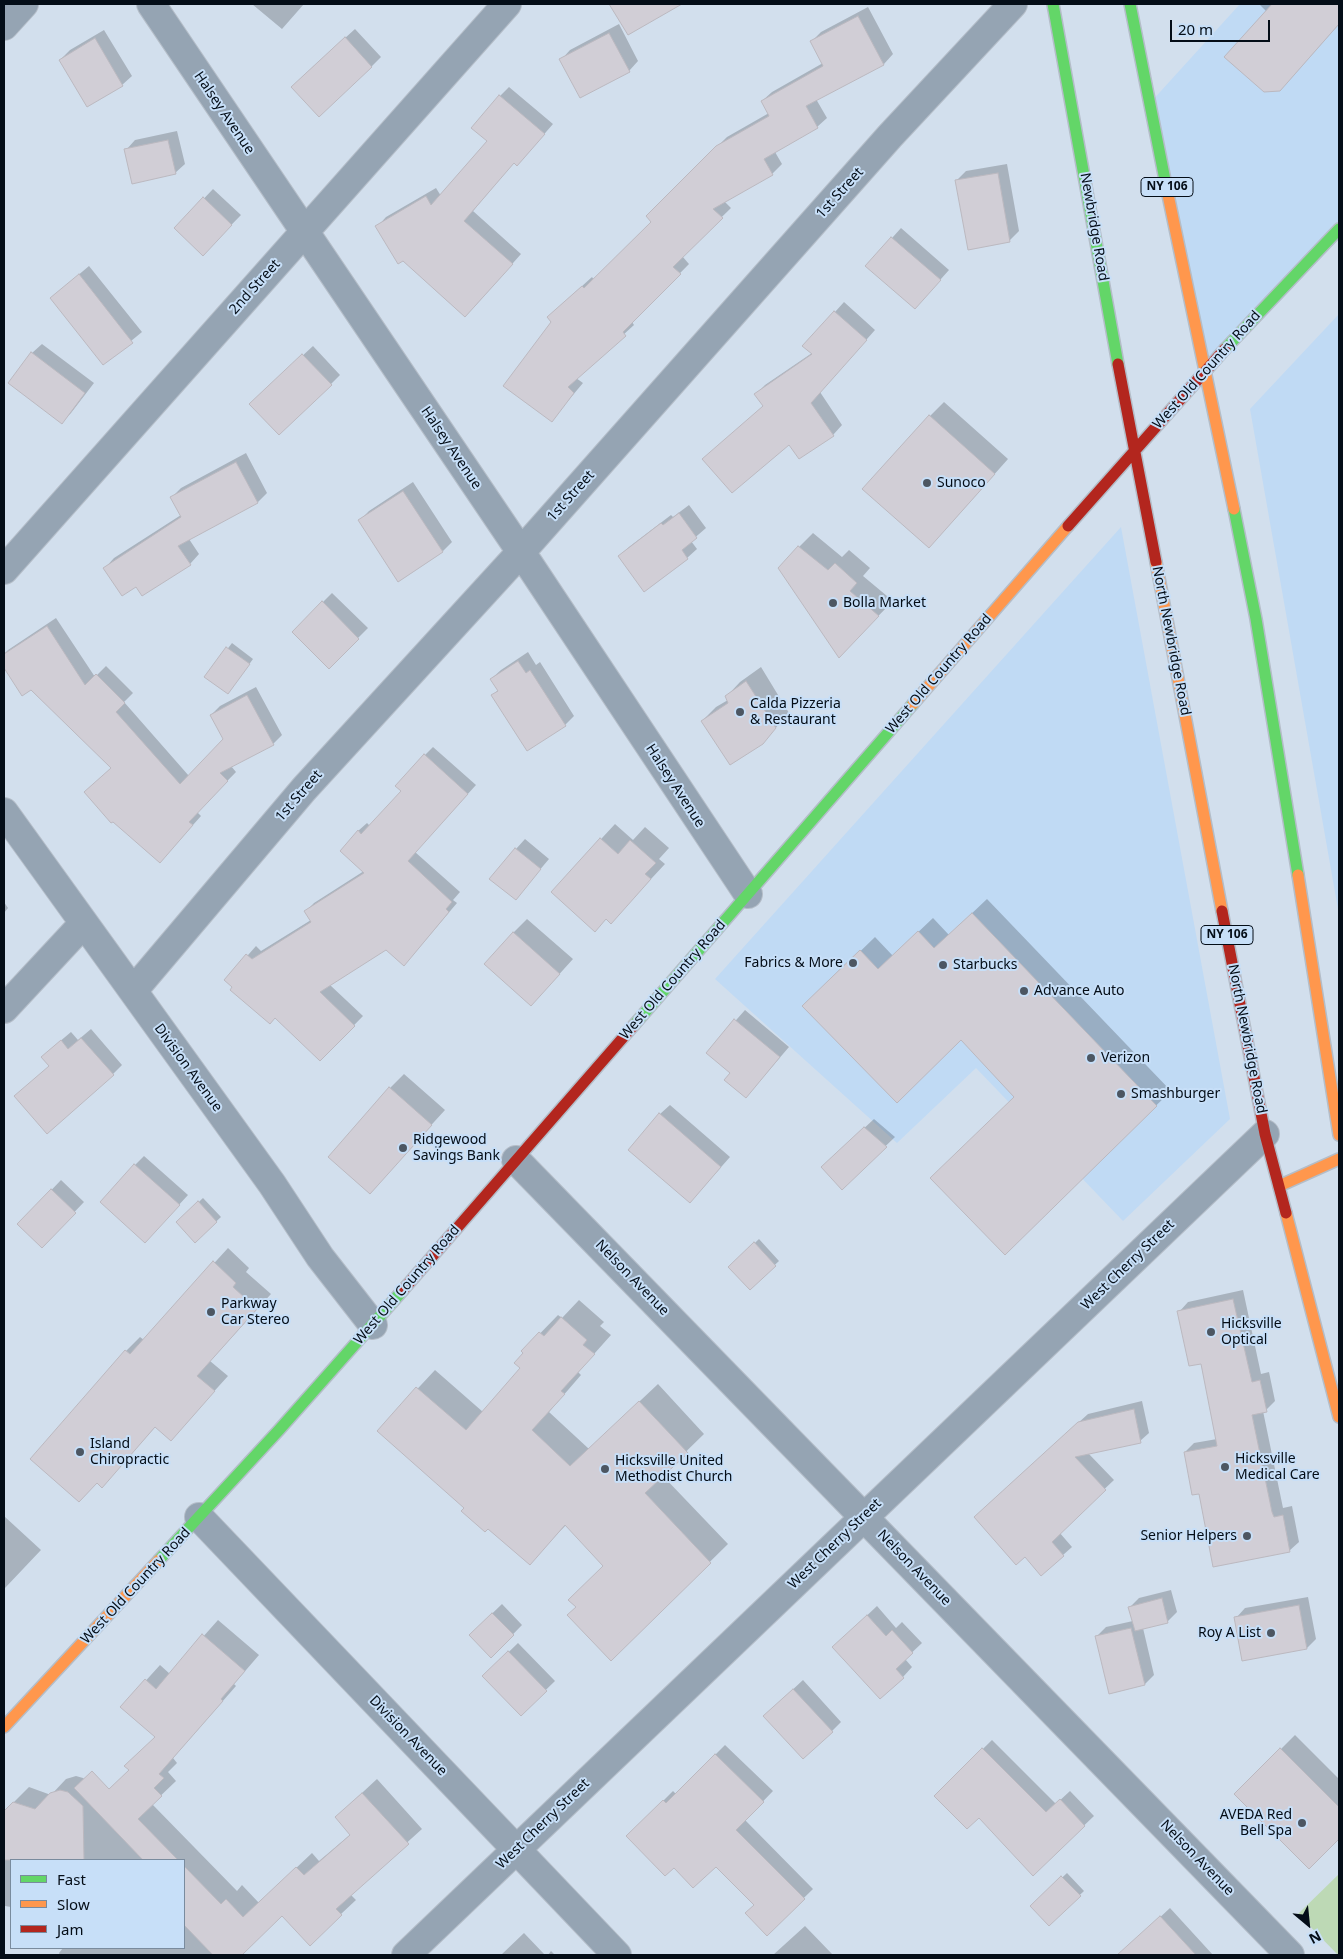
<!DOCTYPE html>
<html>
<head>
<meta charset="utf-8">
<style>
	body { margin:0 }
	#map { position:relative; width:1343px; height:1959px; overflow:hidden; background:#d2dfed; font-family:"Noto Sans",sans-serif }
	canvas { display:block }
	.frame { position:absolute; inset:0; border:5px solid #040d17; pointer-events:none }
	.legend { position:absolute; left:10px; top:1859px; width:175px; height:90px; box-sizing:border-box; background:#c7dff8; border:1px solid #798b9e; margin:0; padding:6px 9px; list-style:none; font-size:15px; color:#040d17 }
	.legend li { display:flex; align-items:center; gap:10px; height:25px }
	.legend b { width:25px; border:1px solid #798b9e }
	.north { position:absolute; left:1283px; top:1899px; width:50px; height:50px; -webkit-text-stroke:4px #c7dff8; paint-order:stroke; rotate:152deg; font-size:14px; font-weight:700; line-height:20px; text-align:center; color:#040d17 }
	.north::after { content:''; display:block; margin:auto; width:18px; height:22px; background:#040d17; clip-path:polygon(50% 0,100% 100%,50% 72%,0 100%) }
	.scale { position:absolute; left:1170px; top:20px; width:100px; height:22px; box-sizing:border-box; border:2px solid #040d17; border-top:0; padding-left:6px; font-size:15px; line-height:18px; white-space:nowrap; color:#040d17; -webkit-text-stroke:4px #c7dff8; paint-order:stroke }
</style>
</head>
<body>
<div id="map">
<canvas width="1343" height="1959"></canvas>
<div class="frame"></div>
<ul class="legend">
<li><b style="height:6px;background:#63d668"></b>Fast</li>
<li><b style="height:6px;background:#ff974d"></b>Slow</li>
<li><b style="height:6px;background:#b3261e"></b>Jam</li>
</ul>
<div class="north">N</div>
<div class="scale">20 m</div>
</div>
<script>
const context = document.querySelector('canvas').getContext('2d');
context.lineJoin = 'round';
function fillPath(path, color) {
  context.fillStyle = color;
  context.fill(path, 'evenodd');
}
function poly(rows) {
  const path = new Path2D();
  for (const r of rows) {
    path.moveTo(r[0], r[1]);
    for (let i = 2; i < r.length; i += 2) path.lineTo(r[i], r[i + 1]);
  }
  return path;
}
function strokePath(path, color, width, dash) {
  context.strokeStyle = color;
  context.lineWidth = width;
  context.lineCap = dash ? 'butt' : 'round';
  context.setLineDash(dash || []);
  context.stroke(path);
}
function write(font, color, halo, rows, align = 'center') {
  context.font = font + ' "Noto Sans",sans-serif';
  context.lineWidth = 4;
  context.setLineDash([]);
  context.textBaseline = 'middle';
  context.strokeStyle = halo;
  context.fillStyle = color;
  for (const [text, x, y, turn = 0] of rows) {
    context.save();
    context.translate(x, y);
    context.rotate((+turn || 0) * Math.PI / 180);
    context.textAlign = isNaN(turn) ? turn : align;
    if (halo) context.strokeText(text, 0, 0);
    context.fillText(text, 0, 0);
    context.restore();
  }
}
const built = poly([
	[1240,4,1339,4,1339,229,1206,371,1150,103],
	[1339,314,1339,915,1250,409],
	[1121,527,1230,1119,1123,1221,976,1068,897,1143,715,979]
]);
const green = poly([
	[1339,1874,1339,1955,1338,1955,1298,1914]
]);
const shadow = poly([
	[252,4,304,4,282,29],
	[611,4,679,4,629,34],
	[1259,4,1339,4,1339,24,1291,78,1267,12],
	[868,7,893,54,884,64,816,99,827,118,817,127,775,152,782,164,772,174,724,201,731,208,682,256,689,264,632,322,634,325,576,378,583,383,551,421,552,322,548,317,592,277,594,280,653,222,647,216,727,137,769,113,762,101,772,92,823,63,812,41,821,32],
	[619,24,638,61,629,71,561,60,570,50],
	[355,29,381,57,371,67,302,77],
	[104,30,132,76,122,85,60,60,70,50],
	[509,87,553,124,526,155,514,162,473,211,521,254,475,306,377,227,386,217,436,188,441,196,489,140,500,96],
	[177,131,185,164,175,173,126,150,135,140],
	[1007,164,1019,231,1009,241,956,181,966,171],
	[213,189,241,215,203,254,176,228],
	[901,228,949,270,924,298,867,266],
	[89,266,142,332,103,364,51,298],
	[844,302,875,330,820,392,842,425,833,435,799,458,756,394,765,385,812,353,835,312],
	[42,344,94,383,71,413,62,422,10,383,32,353],
	[313,346,340,375,331,384,260,395],
	[944,402,1008,459,943,532,930,416],
	[246,453,267,493,258,502,189,539,199,554,190,564,136,585,105,568,114,558,181,515,172,497,181,488],
	[413,482,452,542,443,551,360,520,369,511],
	[689,505,706,528,691,541,697,549,687,558,645,590,619,556,629,547,671,515,673,517],
	[813,533,842,557,849,550,870,568,863,576,893,601,839,656,799,547],
	[332,593,368,628,329,667,293,632],
	[56,618,95,677,106,666,133,693,124,702,189,776,224,739,211,715,220,706,256,687,282,735,273,744,231,766,236,772,197,812,201,816,169,852,112,768,31,688,23,694,4,666,4,654,8,650],
	[232,643,253,659,232,688,206,677],
	[528,652,536,665,540,662,574,716,565,725,492,696,498,690,491,679,501,670],
	[761,667,789,713,762,743,702,721,716,707,728,700,726,697,740,682],
	[433,747,476,785,415,852,460,892,453,900,457,903,412,956,386,948,330,985,363,1016,320,1060,276,1016,226,980,256,946,261,951,311,920,305,912,314,903,364,871,358,831,367,823,370,826,403,791,425,755],
	[615,824,633,840,645,827,669,848,659,859,665,864,611,922,606,918,552,892],
	[525,839,549,859,516,898,516,849],
	[987,899,1171,1091,1005,1253,1016,1096,961,1039,804,1006,875,937,893,956,933,918,949,935],
	[4,902,8,908,4,913],
	[527,919,573,959,545,990,513,933],
	[745,1010,789,1047,746,1097,732,1073,707,1053],
	[91,1029,122,1065,113,1074,50,1065,52,1048,71,1032,78,1040],
	[404,1074,445,1110,370,1192,390,1088],
	[670,1105,730,1157,699,1192,660,1114],
	[874,1119,895,1137,842,1188,832,1158],
	[144,1156,188,1195,154,1232,135,1165],
	[61,1180,84,1202,42,1246,19,1224],
	[203,1198,221,1217,195,1241,178,1222],
	[759,1239,779,1261,750,1288,730,1267],
	[228,1248,249,1268,246,1272,271,1294,210,1361,228,1376,171,1439,156,1426,115,1472,126,1351,140,1337,144,1340],
	[1243,1290,1261,1374,1269,1372,1275,1401,1266,1410,1263,1411,1283,1508,1292,1506,1299,1542,1289,1551,1200,1492,1185,1452,1194,1443,1217,1439,1202,1362,1179,1312,1188,1302],
	[579,1300,604,1322,600,1326,611,1335,578,1372,581,1375,549,1412,589,1449,658,1384,704,1434,662,1475,728,1544,611,1659,577,1607,605,1565,566,1525,529,1563,379,1430,435,1370,483,1412,521,1368,525,1353,523,1351,558,1315,562,1318],
	[1142,1401,1149,1433,1140,1441,1088,1453,1114,1480,1059,1532,1072,1547,1063,1555,984,1508,1088,1414],
	[4,1516,41,1550,5,1588,4,1588],
	[1171,1590,1177,1612,1167,1622,1143,1628,1154,1675,1145,1684,1096,1637,1106,1627,1133,1621,1130,1607,1139,1598],
	[1308,1597,1316,1639,1307,1648,1236,1618,1245,1608],
	[502,1604,522,1625,491,1657,470,1635],
	[877,1606,896,1628,902,1622,922,1643,905,1659,912,1667,903,1677,843,1638],
	[218,1620,259,1655,234,1684,236,1686,173,1758,177,1763,168,1772,176,1781,152,1804,237,1891,242,1885,259,1903,312,1853,319,1861,351,1834,336,1817,377,1779,422,1829,350,1894,356,1900,341,1914,282,1915,240,1955,60,1955,59,1953,63,1948,184,1948,184,1860,11,1860,11,1907,5,1906,4,1812,29,1787,51,1795,66,1779,76,1776,83,1778,103,1796,130,1770,157,1736,122,1707,160,1665,170,1674],
	[518,1643,555,1681,521,1714,484,1676],
	[803,1680,841,1722,832,1731,774,1707],
	[1295,1735,1339,1779,1339,1838,1310,1867,1236,1794],
	[992,1740,1056,1804,1070,1791,1094,1816,1033,1874,979,1816,935,1796],
	[725,1745,773,1791,745,1820,813,1889,767,1934,755,1905,716,1865,674,1866,628,1836,673,1791,676,1794],
	[1067,1873,1084,1891,1049,1924,1032,1906],
	[1170,1908,1213,1955,1132,1955,1126,1949],
	[805,1926,833,1955,773,1955],
	[524,1933,545,1955,501,1955],
	[551,1951,555,1955,548,1955]
]);
const building = poly([
	[609,4,682,4,628,35,609,4],
	[1272,4,1339,4,1339,24,1280,91,1264,92,1224,57,1272,4],
	[858,16,884,65,806,106,818,128,764,159,773,175,713,209,723,218,673,267,681,274,623,332,626,336,568,387,574,393,552,422,503,386,551,322,547,317,582,286,584,288,651,222,646,216,716,146,769,116,761,101,823,66,810,41,858,16],
	[609,33,630,72,580,98,559,59,609,33],
	[345,37,372,67,319,117,291,87,345,37],
	[95,38,123,86,87,107,59,60,95,38],
	[499,95,545,134,517,166,514,163,464,221,513,264,465,317,403,261,398,264,375,226,426,196,431,205,487,141,471,128,499,95],
	[168,140,176,174,132,184,124,149,168,140],
	[998,173,1010,242,968,250,955,180,998,173],
	[203,197,232,225,203,256,174,228,203,197],
	[891,237,941,280,915,309,865,266,891,237],
	[79,274,133,343,103,365,50,298,79,274],
	[834,311,867,340,811,403,834,436,799,459,789,445,732,493,702,459,763,406,754,394,812,354,802,346,834,311],
	[31,352,85,393,62,424,8,383,31,352],
	[302,354,332,385,279,435,249,404,302,354],
	[929,415,995,474,929,548,862,489,929,415],
	[236,462,258,503,178,546,191,565,142,596,136,587,122,596,103,568,181,517,170,497,236,462],
	[403,491,443,552,398,582,358,520,403,491],
	[679,513,697,538,682,550,688,559,644,592,618,556,661,523,663,525,679,513],
	[798,546,828,570,835,563,857,583,850,591,879,616,839,658,778,568,798,546],
	[322,601,359,639,329,669,292,632,322,601],
	[47,626,85,685,96,674,125,703,116,712,180,784,223,739,210,715,247,695,274,745,220,773,228,781,189,822,193,825,160,863,113,822,111,823,84,792,111,768,31,690,22,696,4,668,4,654,47,626],
	[226,647,250,664,228,694,204,677,226,647],
	[518,661,526,673,530,670,566,726,527,751,491,695,498,691,490,679,518,661],
	[746,681,776,728,763,744,730,765,701,721,728,703,725,696,746,681],
	[424,754,468,794,408,861,452,902,446,909,449,912,404,966,386,950,320,992,355,1026,320,1061,275,1018,270,1024,230,990,232,987,224,980,246,954,252,959,311,922,304,911,364,873,340,851,358,830,361,834,401,791,395,786,424,754],
	[600,838,618,854,630,840,656,863,645,874,651,879,611,924,606,919,595,932,551,892,600,838],
	[515,848,541,869,516,900,489,879,515,848],
	[972,913,1157,1106,1005,1255,930,1178,1014,1097,961,1040,897,1103,802,1006,860,950,878,969,918,931,934,948,972,913],
	[513,932,560,974,531,1006,484,964,513,932],
	[734,1019,780,1057,746,1098,724,1080,730,1073,706,1053,734,1019],
	[81,1038,114,1075,47,1134,14,1096,49,1066,41,1057,61,1040,68,1049,81,1038],
	[389,1087,432,1125,370,1194,328,1157,389,1087],
	[659,1113,721,1167,690,1203,628,1150,659,1113],
	[864,1127,887,1147,842,1190,821,1167,864,1127],
	[134,1164,180,1205,145,1243,100,1202,134,1164],
	[51,1189,76,1213,42,1248,17,1224,51,1189],
	[198,1201,217,1222,195,1243,176,1222,198,1201],
	[754,1242,776,1266,750,1290,728,1267,754,1242],
	[213,1261,236,1283,233,1287,257,1309,197,1376,215,1391,171,1441,155,1427,102,1488,97,1483,79,1502,30,1459,125,1350,130,1354,213,1261],
	[1233,1299,1252,1382,1260,1380,1267,1412,1252,1415,1272,1512,1274,1517,1283,1515,1290,1552,1213,1567,1199,1494,1192,1495,1184,1452,1217,1446,1201,1364,1189,1366,1177,1311,1233,1299],
	[561,1317,587,1340,583,1345,595,1354,561,1391,565,1394,532,1430,570,1466,639,1401,688,1453,645,1493,711,1563,611,1661,567,1615,576,1607,568,1600,603,1566,565,1525,530,1565,488,1529,485,1532,461,1511,464,1508,377,1431,416,1387,466,1430,520,1368,514,1363,523,1353,521,1351,539,1332,544,1336,561,1317],
	[1134,1409,1141,1443,1075,1457,1106,1490,1052,1542,1064,1556,1041,1576,1025,1557,1016,1565,974,1517,1078,1422,1134,1409],
	[1162,1598,1168,1623,1135,1631,1128,1607,1162,1598],
	[1299,1605,1307,1649,1242,1661,1234,1617,1299,1605],
	[492,1613,514,1635,491,1658,469,1635,492,1613],
	[867,1615,886,1636,892,1630,913,1653,896,1669,904,1678,880,1699,832,1647,867,1615],
	[1131,1628,1145,1685,1109,1694,1095,1636,1131,1628],
	[202,1634,245,1671,221,1699,223,1701,159,1774,164,1778,154,1788,162,1796,138,1819,178,1860,143,1860,74,1788,92,1771,109,1789,129,1770,124,1766,155,1737,120,1707,145,1679,156,1689,202,1634],
	[508,1651,547,1691,521,1716,482,1676,508,1651],
	[793,1689,833,1732,803,1759,763,1716,793,1689],
	[982,1748,1046,1812,1060,1799,1085,1826,1033,1876,979,1818,967,1829,934,1796,982,1748],
	[1280,1748,1339,1807,1339,1839,1309,1869,1234,1794,1280,1748],
	[715,1754,764,1802,736,1830,805,1899,767,1936,745,1913,754,1905,716,1867,693,1888,674,1868,665,1876,626,1836,663,1800,666,1803,715,1754],
	[60,1790,68,1792,83,1806,84,1860,4,1860,4,1811,13,1802,35,1809,50,1793,60,1790],
	[362,1793,409,1844,336,1909,342,1915,310,1946,282,1916,242,1955,213,1955,184,1925,184,1866,221,1904,226,1899,243,1917,296,1867,304,1875,350,1835,335,1817,362,1793],
	[1061,1876,1081,1896,1049,1926,1030,1906,1061,1876],
	[1160,1916,1196,1955,1117,1955,1160,1916]
]);
const street = poly([
	[151,4,521,552,748,894],
	[4,26,24,4],
	[4,570,507,4],
	[4,812,272,1184,320,1257,373,1325],
	[133,991,304,789,521,552,890,136,1013,4],
	[4,1009,84,923],
	[516,1160,1290,1955],
	[199,1517,617,1955],
	[406,1955,1265,1134]
]);
const fast = poly([
	[1053,4,1118,364],
	[1130,4,1167,190],
	[1225,349,1339,229],
	[1234,509,1256,619,1298,875],
	[634,1025,913,704],
	[159,1560,279,1430,403,1290]
]);
const slow = poly([
	[1167,190,1234,509],
	[1156,562,1222,911],
	[913,704,1068,526],
	[1298,875,1339,1135],
	[1279,1186,1339,1159],
	[1286,1213,1339,1417],
	[4,1727,159,1560]
]);
const jam = poly([
	[1118,364,1156,562],
	[1068,526,1225,349],
	[1222,911,1265,1134,1286,1213],
	[403,1290,634,1025]
]);
const markers = [
	[927,483,5,"#4c5662"],
	[833,603,5,"#4c5662"],
	[740,712,5,"#4c5662"],
	[853,963,5,"#4c5662"],
	[943,965,5,"#4c5662"],
	[1024,991,5,"#4c5662"],
	[1091,1058,5,"#4c5662"],
	[1121,1094,5,"#4c5662"],
	[403,1148,5,"#4c5662"],
	[211,1312,5,"#4c5662"],
	[1211,1332,5,"#4c5662"],
	[80,1452,5,"#4c5662"],
	[1225,1467,5,"#4c5662"],
	[605,1469,5,"#4c5662"],
	[1247,1536,5,"#4c5662"],
	[1271,1633,5,"#4c5662"],
	[1302,1823,5,"#4c5662"]
];
const shields = [
	[1167,187,52],
	[1227,935,52]
];
const shieldNames = [
	["NY 106",1167,187],
	["NY 106",1227,935]
];
const streetNames = [
	["Halsey Avenue",224,113,56],
	["1st Street",840,193,-48],
	["Newbridge Road",1094,227,80],
	["2nd Street",255,287,-48],
	["West Old Country Road",1207,370,-48],
	["Halsey Avenue",451,448,56],
	["1st Street",571,496,-48],
	["North Newbridge Road",1171,641,79],
	["West Old Country Road",939,674,-49],
	["Halsey Avenue",675,786,57],
	["1st Street",299,796,-49],
	["West Old Country Road",673,980,-49],
	["North Newbridge Road",1247,1039,79],
	["Division Avenue",188,1068,54],
	["West Cherry Street",1128,1265,-44],
	["Nelson Avenue",632,1278,46],
	["West Old Country Road",407,1285,-49],
	["West Cherry Street",835,1544,-44],
	["Nelson Avenue",914,1568,46],
	["West Old Country Road",136,1586,-47],
	["Division Avenue",408,1736,46],
	["West Cherry Street",543,1824,-44],
	["Nelson Avenue",1197,1858,46]
];
const poiNames = [
	["Sunoco",937,483],
	["Bolla Market",843,603],
	["Calda Pizzeria",750,704],
	["& Restaurant",750,720],
	["Fabrics & More",843,963,"right"],
	["Starbucks",953,965],
	["Advance Auto",1034,991],
	["Verizon",1101,1058],
	["Smashburger",1131,1094],
	["Ridgewood",413,1140],
	["Savings Bank",413,1156],
	["Parkway",221,1304],
	["Car Stereo",221,1320],
	["Hicksville",1221,1324],
	["Optical",1221,1340],
	["Island",90,1444],
	["Chiropractic",90,1460],
	["Hicksville",1235,1459],
	["Medical Care",1235,1475],
	["Hicksville United",615,1461],
	["Methodist Church",615,1477],
	["Senior Helpers",1237,1536,"right"],
	["Roy A List",1261,1633,"right"],
	["AVEDA Red",1292,1815,"right"],
	["Bell Spa",1292,1831,"right"]
];
fillPath(built, '#c0daf4');
fillPath(green, '#bdd9b5');
fillPath(shadow, '#0003');
fillPath(building, '#d1ced6');
strokePath(building, '#bbb8bf', 1);
strokePath(street, '#b4bdc8', 30);
strokePath(fast, '#b4bdc8', 14);
strokePath(slow, '#b4bdc8', 14);
strokePath(jam, '#b4bdc8', 14);
strokePath(street, '#95a4b3', 28);
strokePath(fast, '#63d668', 11);
strokePath(slow, '#ff974d', 11);
strokePath(jam, '#b3261e', 11);
for (const [x, y, r, color] of markers) {
  const dot = new Path2D();
  dot.arc(x, y, r, 0, 2 * Math.PI);
  context.fillStyle = color;
  context.fill(dot);
  strokePath(dot, '#c7dff8', 2);
}
for (const [x, y, w] of shields) {
  const box = new Path2D();
  box.roundRect(x - w / 2, y - 9.5, w, 19, 4);
  context.fillStyle = '#c7dff8';
  context.fill(box);
  strokePath(box, '#040d17', 1);
}
write('bold 12px', '#040d17', null, shieldNames);
write('14px', '#040d17', '#c7dff8', streetNames);
write('14px', '#040d17', '#c7dff8', poiNames, 'left');
</script>
</body>
</html>
